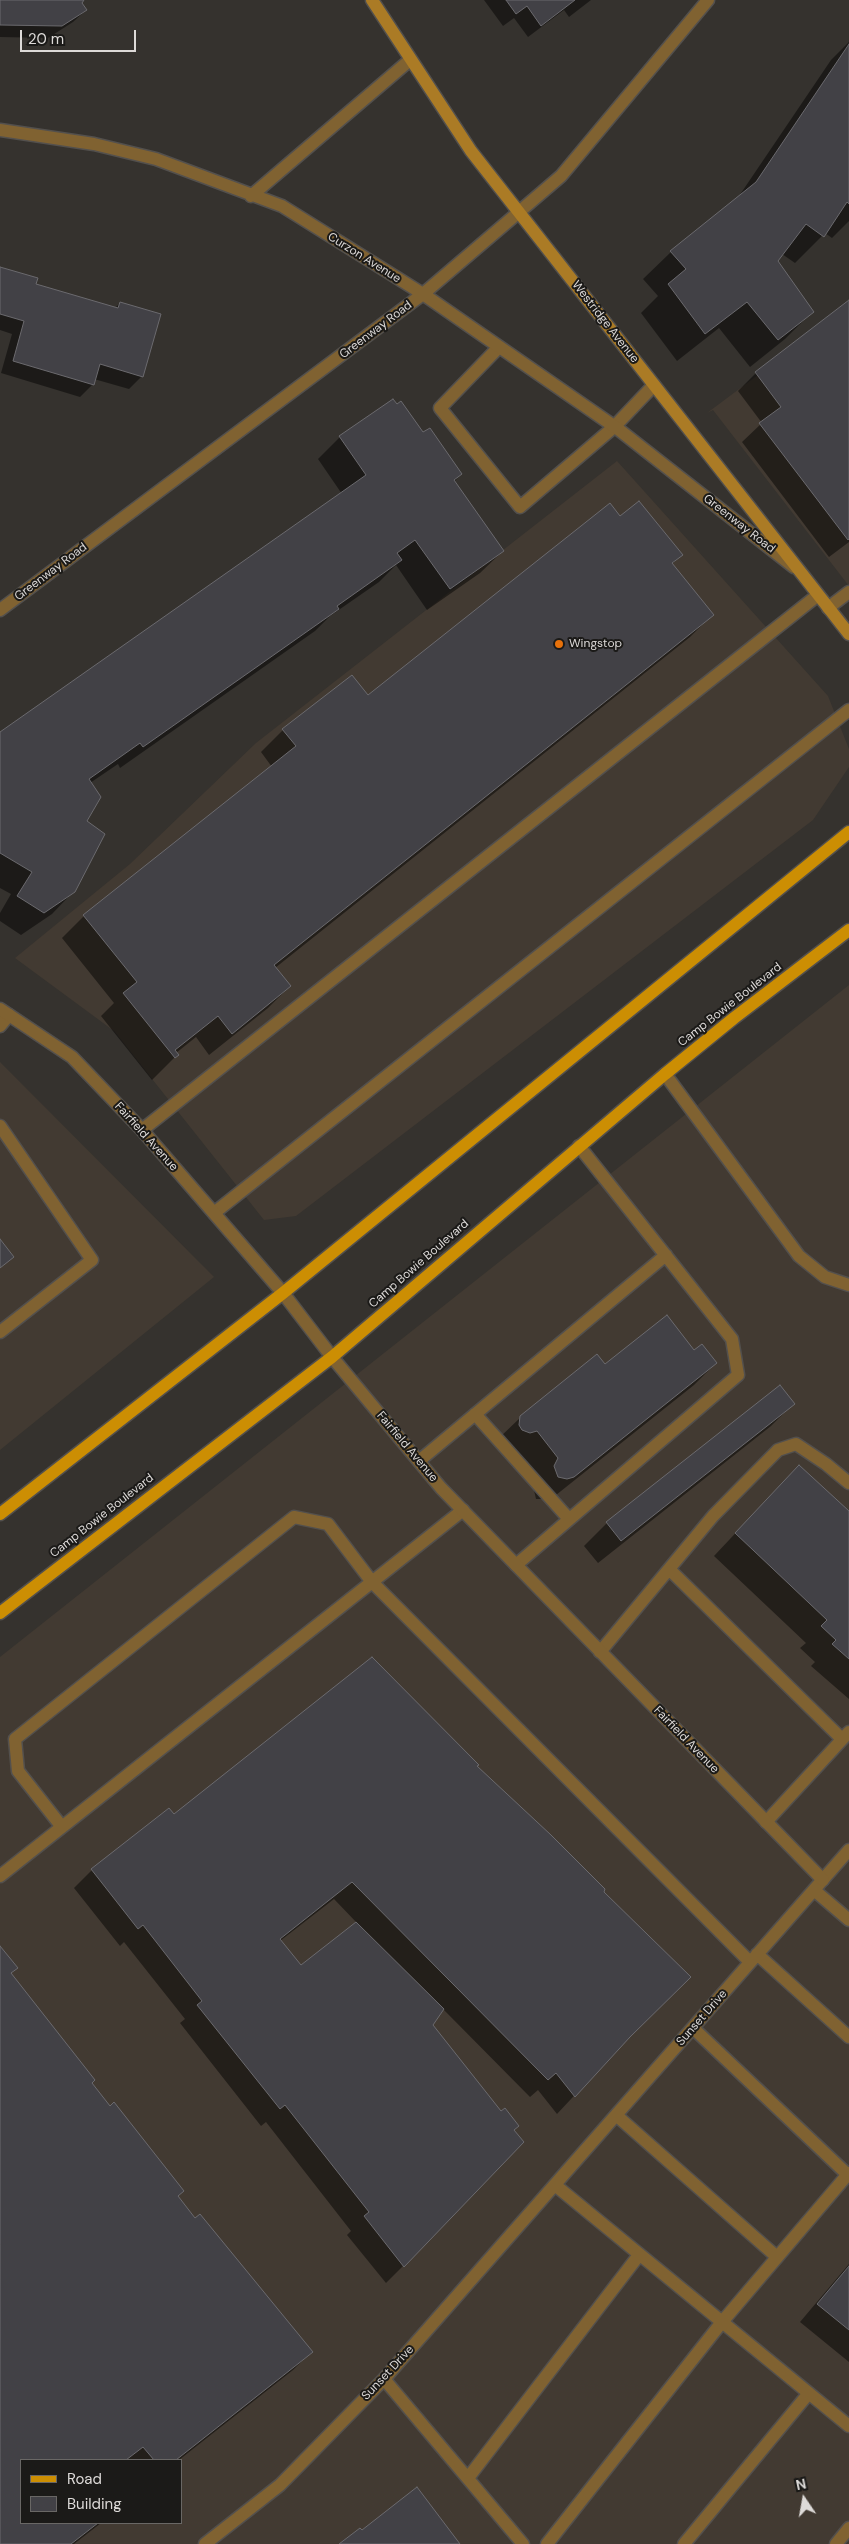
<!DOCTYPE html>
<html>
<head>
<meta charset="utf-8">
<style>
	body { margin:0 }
	#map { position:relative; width:849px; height:2544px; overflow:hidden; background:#35322e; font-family:"DM Sans",sans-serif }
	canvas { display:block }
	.legend { position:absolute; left:20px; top:2459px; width:162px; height:65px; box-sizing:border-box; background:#1b1a18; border:1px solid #696765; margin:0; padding:6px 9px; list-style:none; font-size:15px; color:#dddad8 }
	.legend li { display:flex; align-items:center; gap:10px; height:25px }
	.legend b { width:25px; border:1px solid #696765 }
	.north { position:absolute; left:779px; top:2474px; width:50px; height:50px; -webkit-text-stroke:4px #1b1a18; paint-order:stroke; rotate:348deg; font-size:14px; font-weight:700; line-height:20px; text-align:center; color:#dddad8 }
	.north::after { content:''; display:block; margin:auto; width:18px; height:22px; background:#dddad8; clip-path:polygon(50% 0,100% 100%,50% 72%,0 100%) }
	.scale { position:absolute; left:20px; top:30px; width:116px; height:22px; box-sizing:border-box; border:2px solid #dddad8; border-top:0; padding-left:6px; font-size:15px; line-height:18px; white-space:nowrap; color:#dddad8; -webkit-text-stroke:4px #1b1a18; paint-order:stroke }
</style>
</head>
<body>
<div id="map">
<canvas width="849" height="2544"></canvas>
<ul class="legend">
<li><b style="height:6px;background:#cc8e03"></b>Road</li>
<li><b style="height:14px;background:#424146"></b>Building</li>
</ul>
<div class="north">N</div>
<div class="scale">20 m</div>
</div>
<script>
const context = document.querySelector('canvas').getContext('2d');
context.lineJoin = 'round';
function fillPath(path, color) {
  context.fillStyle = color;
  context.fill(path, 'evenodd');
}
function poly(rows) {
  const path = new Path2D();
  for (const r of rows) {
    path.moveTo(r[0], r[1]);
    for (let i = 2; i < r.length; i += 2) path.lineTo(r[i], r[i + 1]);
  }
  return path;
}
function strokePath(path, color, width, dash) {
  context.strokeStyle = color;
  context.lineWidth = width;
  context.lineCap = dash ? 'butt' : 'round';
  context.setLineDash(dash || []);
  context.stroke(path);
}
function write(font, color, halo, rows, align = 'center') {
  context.font = font + ' "DM Sans",sans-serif';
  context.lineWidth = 4;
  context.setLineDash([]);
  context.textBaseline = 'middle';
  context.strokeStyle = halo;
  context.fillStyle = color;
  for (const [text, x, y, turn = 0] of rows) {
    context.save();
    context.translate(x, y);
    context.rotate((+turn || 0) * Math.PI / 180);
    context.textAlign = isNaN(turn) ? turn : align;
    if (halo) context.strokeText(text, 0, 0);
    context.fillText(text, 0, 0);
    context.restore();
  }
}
const built = poly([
	[849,307,849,586,713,410,707,413],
	[617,461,828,696,849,749,849,767,813,820,296,1216,264,1220,114,1031,15,958,130,864,256,743],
	[849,985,849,2544,0,2544,0,1657],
	[21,2460,181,2460,181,2523,21,2523],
	[0,1062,214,1277,0,1450]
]);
const shadow = poly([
	[0,0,83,0,81,3,86,10,73,22,48,38,0,37],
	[484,0,591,0,569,17,564,10,528,37,514,18,503,26],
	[849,42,849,221,832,238,825,233,795,263,782,254,776,261,812,312,785,339,750,367,719,328,677,361,641,313,658,296,643,279,671,252,737,199,831,60],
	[0,268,35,285,115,308,120,303,142,376,129,389,94,379,93,384,80,397,1,373,12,334,0,330],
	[849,302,849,542,829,557,742,442,762,423,738,391,756,373],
	[393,400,461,474,454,482,503,551,480,573,427,610,396,565,379,582,330,616,315,631,120,768,118,764,90,783,74,891,52,914,21,935,0,921,0,913,11,894,0,888,0,734,342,494,318,459,340,437],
	[620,518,681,555,671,565,712,615,690,637,275,968,290,986,268,1008,209,1055,196,1037,176,1053,177,1055,152,1080,101,1016,114,1003,62,938,84,916,272,767,261,752,283,730,368,697],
	[694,1352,716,1363,694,1385,551,1499,536,1499,533,1486,497,1447,498,1439,521,1417,605,1366],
	[780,1387,793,1404,771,1426,598,1563,584,1546,607,1523],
	[777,1489,849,1513,849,1699,811,1666,815,1662,800,1648,806,1643,714,1556],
	[475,1766,627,2039,557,2114,538,2090,530,2097,443,2009,432,2025,513,2130,403,2266,386,2283,347,2235,351,2231,266,2122,261,2126,180,2023,185,2019,124,1942,120,1946,74,1888,92,1870,168,1809,174,1816],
	[334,1899,357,1923,301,1967,280,1941],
	[0,1948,10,1974,177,2197,311,2352,293,2370,179,2460,21,2460,21,2523,101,2523,74,2544,0,2544],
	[849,2264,849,2362,800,2322]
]);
const building = poly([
	[0,0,84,0,82,3,87,10,62,26,0,25,0,0],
	[506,0,575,0,541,26,527,6,516,14,506,0],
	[849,44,849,204,847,202,824,237,806,224,778,261,814,312,778,340,747,302,705,334,668,284,686,269,670,251,756,182,849,44],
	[0,267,38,278,36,284,118,308,120,302,161,314,143,377,100,364,94,385,13,361,24,321,0,314,0,267],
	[849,300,849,539,848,540,759,423,781,407,755,372,849,300],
	[393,399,397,404,401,401,423,432,430,428,462,474,454,480,504,551,450,589,415,540,397,553,402,560,337,606,339,609,143,747,140,743,89,779,101,797,87,821,105,834,75,892,44,913,17,896,32,872,0,853,0,732,366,475,339,436,393,399],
	[639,501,683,555,672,563,714,615,274,965,291,986,232,1034,218,1016,175,1050,179,1055,175,1058,123,993,137,982,83,915,296,746,282,729,352,675,368,695,610,503,620,516,639,501],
	[0,1239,14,1257,0,1268,0,1239],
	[667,1315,694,1350,702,1344,717,1363,574,1477,567,1479,558,1477,554,1466,558,1458,537,1431,530,1433,522,1430,519,1425,520,1416,597,1354,605,1364,667,1315],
	[780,1385,795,1404,621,1541,606,1522,780,1385],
	[799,1465,849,1511,849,1659,832,1644,836,1640,821,1626,827,1620,735,1533,799,1465],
	[372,1657,479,1765,477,1766,551,1835,605,1889,604,1892,691,1977,630,2037,575,2097,556,2073,548,2080,352,1882,280,1939,301,1965,356,1922,444,2009,433,2025,501,2111,505,2108,519,2126,514,2130,524,2142,404,2267,364,2216,369,2212,285,2105,280,2109,197,2005,202,2001,143,1925,138,1929,91,1869,169,1808,174,1814,372,1657],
	[0,1946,18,1968,11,1973,95,2080,92,2083,110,2106,114,2102,184,2191,178,2196,195,2218,200,2214,313,2352,176,2460,154,2460,143,2447,126,2460,21,2460,21,2523,98,2523,71,2544,0,2544,0,1946],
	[849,2266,849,2330,817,2304,849,2266],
	[417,2487,460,2544,339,2544,360,2528,362,2530,417,2487]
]);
const lane = poly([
	[499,347,440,408,520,507,614,427,654,385],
	[828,608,849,592],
	[0,1026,9,1015],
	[665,1074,799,1256,825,1277,849,1285],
	[0,1126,92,1260,0,1332],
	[142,1130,818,595],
	[214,1213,849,710],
	[475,1414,569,1519],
	[419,1461,666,1255],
	[516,1565,738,1375,732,1339,579,1146],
	[669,1569,842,1739],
	[600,1652,713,1516,778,1450,796,1444,826,1464,849,1483],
	[766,1822,849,1732],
	[62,1827,18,1771,15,1739,294,1517,328,1524,372,1582,750,1962],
	[0,1876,463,1510],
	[814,1890,849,1920],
	[757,1954,849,2037],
	[693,2028,848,2175],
	[616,2115,777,2257],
	[555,2185,849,2426],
	[384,2379,523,2544],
	[468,2478,639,2255],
	[205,2544,280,2485,384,2379,849,1850],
	[547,2544,722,2322,849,2173],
	[684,2544,809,2393],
	[836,2544,849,2528]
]);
const street = poly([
	[0,130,94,144,156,159,282,206,423,294,618,429,794,567],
	[251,196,410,60],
	[0,610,423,294,519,212,561,176,708,0],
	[0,1009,72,1057,142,1130,283,1293,332,1357,441,1488,823,1880]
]);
const secondary = poly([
	[372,0,471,151,849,634]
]);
const primary = poly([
	[0,1514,283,1293,849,832],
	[0,1613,332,1357,665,1074,734,1018,849,930]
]);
const markers = [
	[559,644,5,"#e8710a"]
];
const streetNames = [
	["Curzon Avenue",364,258,32],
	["Westridge Avenue",605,322,52],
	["Greenway Road",376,330,-37],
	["Greenway Road",739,524,38],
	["Greenway Road",51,572,-37],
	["Camp Bowie Boulevard",730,1005,-38],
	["Fairfield Avenue",146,1137,48],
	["Camp Bowie Boulevard",419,1264,-41],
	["Fairfield Avenue",407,1447,50],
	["Camp Bowie Boulevard",102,1516,-38],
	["Fairfield Avenue",686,1740,46],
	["Sunset Drive",702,2018,-49],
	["Sunset Drive",388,2373,-47]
];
const poiNames = [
	["Wingstop",569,644]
];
fillPath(built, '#423a32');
fillPath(shadow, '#0007');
fillPath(building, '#424146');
strokePath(building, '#6b6a6e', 1);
strokePath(lane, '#53504d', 15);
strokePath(street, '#53504d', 15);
strokePath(secondary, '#53504d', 15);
strokePath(primary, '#53504d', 15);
strokePath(lane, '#806231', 12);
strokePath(street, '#806231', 12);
strokePath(secondary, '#ab7b25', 12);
strokePath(primary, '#cc8e03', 12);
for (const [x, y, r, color] of markers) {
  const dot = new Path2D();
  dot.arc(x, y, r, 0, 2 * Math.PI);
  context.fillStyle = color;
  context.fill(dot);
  strokePath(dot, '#1b1a18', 2);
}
write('12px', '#dddad8', '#1b1a18', streetNames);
write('12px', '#dddad8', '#1b1a18', poiNames, 'left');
</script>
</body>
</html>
